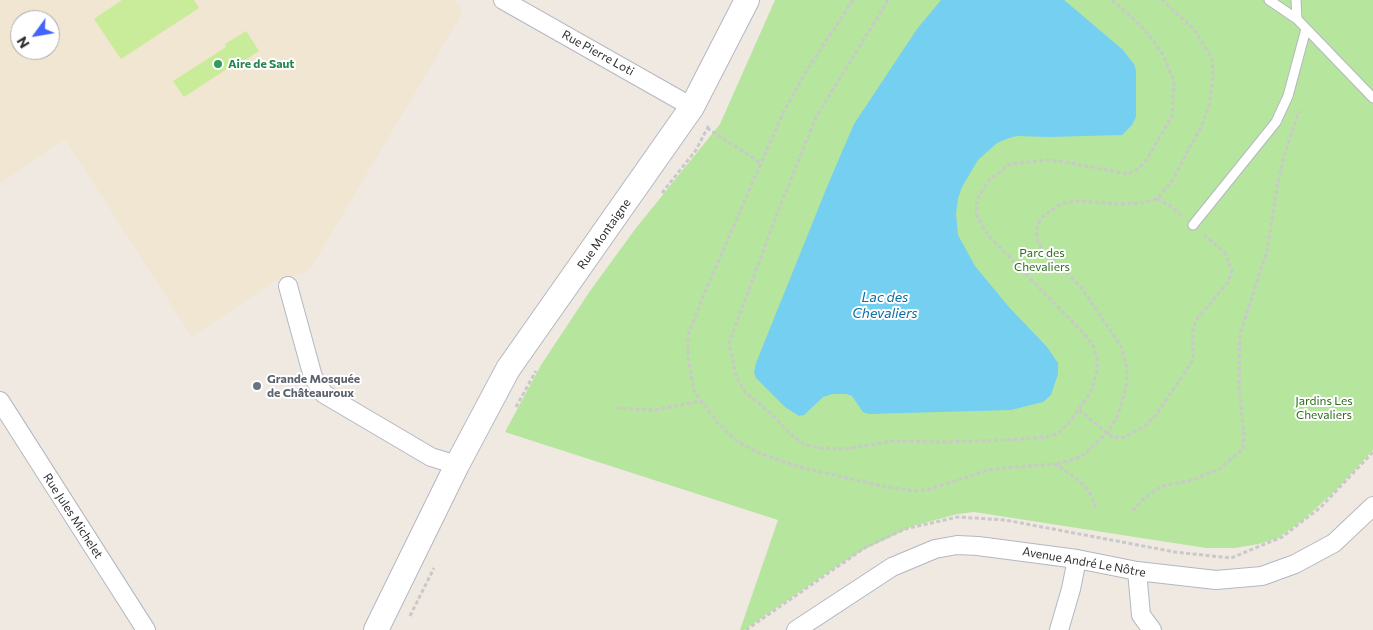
<!DOCTYPE html>
<html>
<head>
<meta charset="utf-8">
<style>
	body { margin:0 }
	#map { position:relative; width:1373px; height:630px; overflow:hidden; background:#efe9e1; font-family:Commissioner,sans-serif }
	canvas { display:block }
	.north { position:absolute; left:10px; top:10px; width:50px; height:50px; box-sizing:border-box; background:#fff; border:1px solid #ababab; border-radius:50%; rotate:238deg; font-size:14px; font-weight:700; line-height:20px; text-align:center; color:#2e2e2e }
	.north::after { content:''; display:block; margin:auto; width:18px; height:22px; background:#4264fb; clip-path:polygon(50% 0,100% 100%,50% 72%,0 100%) }
</style>
</head>
<body>
<div id="map">
<canvas width="1373" height="630"></canvas>
<div class="north">N</div>
</div>
<script>
const context = document.querySelector('canvas').getContext('2d');
context.lineJoin = 'round';
function fillPath(path, color) {
  context.fillStyle = color;
  context.fill(path, 'evenodd');
}
function poly(rows) {
  const path = new Path2D();
  for (const r of rows) {
    path.moveTo(r[0], r[1]);
    for (let i = 2; i < r.length; i += 2) path.lineTo(r[i], r[i + 1]);
  }
  return path;
}
function strokePath(path, color, width, dash) {
  context.strokeStyle = color;
  context.lineWidth = width;
  context.lineCap = dash ? 'butt' : 'round';
  context.setLineDash(dash || []);
  context.stroke(path);
}
function write(font, color, halo, rows, align = 'center') {
  context.font = font + ' Commissioner,sans-serif';
  context.lineWidth = 4;
  context.setLineDash([]);
  context.textBaseline = 'middle';
  context.strokeStyle = halo;
  context.fillStyle = color;
  for (const [text, x, y, turn = 0] of rows) {
    context.save();
    context.translate(x, y);
    context.rotate((+turn || 0) * Math.PI / 180);
    context.textAlign = isNaN(turn) ? turn : align;
    if (halo) context.strokeText(text, 0, 0);
    context.fillText(text, 0, 0);
    context.restore();
  }
}
const education = poly([
	[0,0,455,0,463,12,309,271,273,282,192,337,65,139,0,183],
	[20,20,50,20,50,50,20,50]
]);
const green = poly([
	[775,0,1373,0,1373,450,1336,490,1303,520,1278,538,1259,544,1235,548,1206,548,974,512,958,514,913,526,863,550,843,562,744,630,740,630,778,520,505,432,541,365,590,291,636,228,720,124]
]);
const pitch = poly([
	[122,0,194,0,199,8,121,59,94,19],
	[246,31,259,51,238,65,236,63,184,97,173,81,226,47,225,44]
]);
const water = poly([
	[941,0,1064,0,1122,49,1134,64,1136,70,1136,117,1132,125,1122,135,1049,137,1017,136,1009,138,997,143,978,160,962,187,958,198,956,214,958,235,975,266,1008,306,1047,347,1058,363,1058,374,1051,395,1043,402,1011,410,869,414,863,412,852,396,846,394,832,394,823,397,804,415,799,416,785,407,756,378,754,372,756,363,829,182,854,124,917,29]
]);
const path = poly([
	[853,0,807,70,783,113,707,287,688,335,688,357,694,391,717,422,737,441,759,453,799,467,887,487,914,491,930,489,992,469,1054,464,1060,467,1078,480,1089,491,1096,507],
	[888,0,816,117,777,214,729,343,736,376,745,392,768,411,794,437,804,444,818,448,845,449,892,441,941,442,1009,440,1047,437,1057,434,1068,424,1086,399,1092,389,1097,370,1097,359,1094,348,1088,338,988,235,977,216,976,207,977,199,989,180,1010,164,1047,160,1065,162,1127,174,1137,170,1145,162,1172,116,1174,81,1164,56,1150,36,1139,24,1112,0],
	[707,128,761,163],
	[662,193,696,150,709,125],
	[1157,199,1169,205,1182,216],
	[516,407,536,371],
	[616,408,655,410,701,401],
	[1079,410,1112,437,1123,438,1145,426,1156,415,1193,360,1193,328,1197,319,1228,282,1232,271,1225,253,1204,235],
	[1057,464,1081,457,1107,433,1117,417,1124,395,1127,382,1126,365,1121,346,1081,287,1043,251,1036,237,1037,227,1041,218,1062,203,1080,201,1118,204,1142,203,1157,199,1172,181,1185,156,1201,127,1209,106,1213,78,1212,58,1194,29,1162,0],
	[1133,511,1144,498,1162,486,1193,480,1219,469,1243,449,1244,435,1239,386,1240,334,1267,251,1278,181,1285,153,1299,111],
	[410,616,434,568],
	[746,630,866,547,905,529,958,517,1005,520,1175,552,1231,558,1282,537,1321,507,1373,452]
]);
const lane = poly([
	[1269,0,1297,19,1373,98],
	[1296,0,1297,19],
	[1193,225,1276,122,1288,96,1306,29]
]);
const street = poly([
	[503,0,692,107],
	[288,286,313,377,324,394,431,457,457,465],
	[0,401,146,630],
	[1137,571,1141,615,1152,630],
	[796,630,892,567,935,549,957,545,978,546,1077,559,1137,571,1216,580,1262,576,1295,564,1334,543,1373,506],
	[1059,630,1071,589,1077,559]
]);
const secondary = poly([
	[376,630,457,465,508,369,692,107,747,0]
]);
const markers = [
	[218,64,5,"#2e9e5b"],
	[257,386,5,"#6b7280"]
];
const streetNames = [
	["Rue Pierre Loti",598,53,29],
	["Rue Montaigne",604,234,-55],
	["Rue Jules Michelet",73,516,57],
	["Avenue André Le Nôtre",1084,562,10]
];
const leisureNames = [
	["Aire de Saut",228,64]
];
const parkNames = [
	["Parc des",1042,253],
	["Chevaliers",1042,267],
	["Jardins Les",1324,401],
	["Chevaliers",1324,415]
];
const worshipNames = [
	["Grande Mosquée",267,379],
	["de Châteauroux",267,393]
];
const waterNames = [
	["Lac des",885,297],
	["Chevaliers",885,313]
];
fillPath(education, '#f0e6d1');
fillPath(green, '#b6e59e');
fillPath(pitch, '#c9ec9a');
fillPath(water, '#75cff0');
strokePath(lane, '#b4b7c1', 11);
strokePath(street, '#b4b7c1', 20);
strokePath(secondary, '#b4b7c1', 26);
strokePath(path, '#c9c9c9', 3, [4, 2.5]);
strokePath(lane, '#fff', 9);
strokePath(street, '#fff', 18);
strokePath(secondary, '#fff', 24);
for (const [x, y, r, color] of markers) {
  const dot = new Path2D();
  dot.arc(x, y, r, 0, 2 * Math.PI);
  context.fillStyle = color;
  context.fill(dot);
  strokePath(dot, '#fff', 2);
}
write('12px', '#2e2e2e', '#fff', streetNames);
write('bold 12px', '#27864d', '#fff', leisureNames, 'left');
write('12px', '#2c6e1b', '#fff', parkNames);
write('bold 12px', '#5b616d', '#fff', worshipNames, 'left');
write('italic 14px', '#0d6fa3', '#fff', waterNames);
</script>
</body>
</html>
